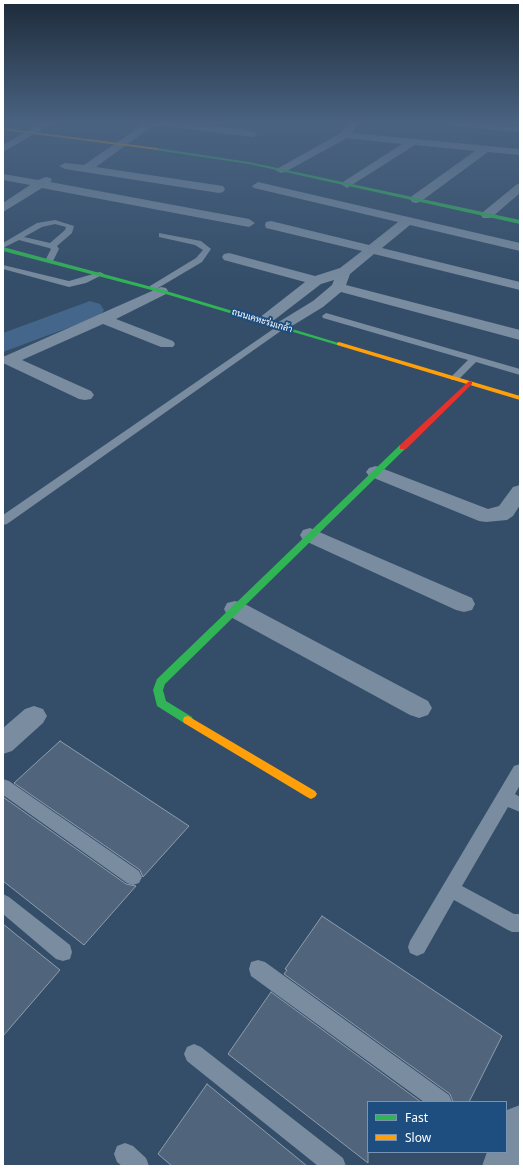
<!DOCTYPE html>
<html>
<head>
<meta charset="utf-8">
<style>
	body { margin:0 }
	#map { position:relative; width:523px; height:1169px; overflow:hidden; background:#344e69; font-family:"Noto Sans",sans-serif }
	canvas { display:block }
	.frame { position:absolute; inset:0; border:4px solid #fff; pointer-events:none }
	.legend { position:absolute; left:367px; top:1101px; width:140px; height:52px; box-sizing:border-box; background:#1e4d7f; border:1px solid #7894b2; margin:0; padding:5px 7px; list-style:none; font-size:12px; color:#fff }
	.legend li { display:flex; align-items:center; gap:8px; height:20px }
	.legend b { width:20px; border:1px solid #7894b2 }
</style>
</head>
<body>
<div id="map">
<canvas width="523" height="1169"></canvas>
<div class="frame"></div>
<ul class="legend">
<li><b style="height:5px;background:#30b455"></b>Fast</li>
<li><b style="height:5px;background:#ff9f0a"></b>Slow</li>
</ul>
</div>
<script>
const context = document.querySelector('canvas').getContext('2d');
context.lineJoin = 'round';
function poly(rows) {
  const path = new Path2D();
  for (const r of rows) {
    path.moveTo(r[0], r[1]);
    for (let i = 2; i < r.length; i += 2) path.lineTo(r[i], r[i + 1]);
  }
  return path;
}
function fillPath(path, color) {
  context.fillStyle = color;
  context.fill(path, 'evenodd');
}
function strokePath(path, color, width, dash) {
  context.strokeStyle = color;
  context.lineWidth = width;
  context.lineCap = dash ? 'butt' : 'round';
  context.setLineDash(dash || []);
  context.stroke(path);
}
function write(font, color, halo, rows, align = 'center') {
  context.font = font + ' "Noto Sans",Sarabun,sans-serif';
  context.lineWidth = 4;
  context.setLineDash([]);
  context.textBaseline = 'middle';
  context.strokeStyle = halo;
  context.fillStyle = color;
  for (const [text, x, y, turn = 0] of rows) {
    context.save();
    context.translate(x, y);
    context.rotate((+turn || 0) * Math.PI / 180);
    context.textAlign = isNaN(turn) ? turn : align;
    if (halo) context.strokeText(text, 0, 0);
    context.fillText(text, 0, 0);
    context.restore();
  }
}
const river = poly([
	[90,301,100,304,104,310,100,316,3,352,3,333,90,301]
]);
const building = poly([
	[60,741,189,826,143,877,140,870,14,783,60,741],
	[3,797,126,884,136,886,84,945,3,881,3,797],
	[322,916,502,1036,469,1102,453,1102,450,1094,284,974,287,970,285,969,322,916],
	[3,924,60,970,3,1036,3,924],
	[271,992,421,1102,368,1102,368,1163,228,1054,271,992],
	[207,1084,307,1166,172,1166,158,1154,207,1084]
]);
const lane = poly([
	[55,220,74,226,72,233,57,246,59,249,52,263,45,261,51,249,49,248,19,240,3,248,3,243,37,223,55,220],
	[55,224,66,227,65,230,50,243,24,237,42,227,55,224],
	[159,233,201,241,211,249,202,262,153,291,149,288,150,286,196,258,203,250,195,245,159,237,159,233],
	[3,265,69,281,100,272,104,274,86,283,69,287,3,269,3,265],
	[326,313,520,369,520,375,476,362,458,380,452,380,450,378,468,360,323,318,322,316,326,313],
	[282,323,287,326,285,328,7,524,3,525,3,515,282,323],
	[520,764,520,785,515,794,520,797,520,812,508,807,462,886,514,914,520,914,520,932,512,932,506,929,454,900,424,953,417,956,410,953,408,947,410,941,514,766,520,764],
	[3,779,9,781,139,871,142,877,139,883,133,885,127,883,3,795,3,779],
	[3,894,9,897,70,945,72,952,70,959,63,961,56,959,3,914,3,894],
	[258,960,265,962,449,1095,452,1102,424,1102,251,976,249,969,251,962,258,960],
	[194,1044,201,1047,343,1158,346,1166,318,1166,187,1061,184,1054,187,1047,194,1044],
	[125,1143,133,1146,146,1158,149,1166,122,1166,117,1162,114,1154,117,1146,125,1143]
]);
const street = poly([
	[41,123,53,123,3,152,3,145,41,123],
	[145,123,187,123,253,131,258,134,253,137,164,126,151,127,96,167,223,186,225,189,223,192,219,193,65,169,59,166,65,163,84,165,145,123],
	[349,123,358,124,352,133,520,149,520,155,488,152,420,202,416,203,412,202,410,199,412,196,475,151,415,145,347,188,341,184,343,182,402,144,347,138,285,172,281,173,275,170,341,133,349,123],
	[449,123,485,123,520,126,520,132,454,126,449,123],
	[3,174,38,180,46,177,50,178,52,180,50,182,249,219,255,223,249,227,42,188,3,212,3,203,30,185,3,180,3,174],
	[258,182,520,243,520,251,410,225,382,248,520,282,520,290,374,254,350,274,346,285,520,330,520,340,341,292,323,307,287,329,277,329,274,326,277,323,313,301,332,285,334,280,321,284,269,324,259,324,256,321,259,318,305,282,224,260,222,257,224,254,229,253,315,276,340,268,362,251,266,228,265,225,266,222,271,221,369,245,398,222,254,188,252,186,258,182],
	[520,183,520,193,491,218,483,218,481,215,483,212,516,185,520,183],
	[161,287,166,288,168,291,166,294,116,319,173,341,175,344,173,347,161,347,103,324,22,360,91,391,94,395,91,399,85,400,79,399,3,363,3,357,161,287],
	[376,466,488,509,499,506,513,487,520,485,520,505,513,516,507,520,486,522,479,521,369,476,366,472,369,468,376,466],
	[310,528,472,598,475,604,472,610,464,612,456,610,303,540,300,535,303,530,310,528],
	[235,601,243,603,428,701,432,708,428,715,419,718,410,715,227,615,224,609,227,603,235,601],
	[34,706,43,709,47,716,43,723,12,751,3,754,3,728,25,709,34,706],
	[520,1105,519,1166,482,1166,487,1152,506,1152,506,1113,507,1110,520,1105]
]);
const fast = poly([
	[157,148,249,162,520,220,520,224,249,164,155,150,157,148],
	[3,247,163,290,342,344,337,345,159,292,3,251,3,247],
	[400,445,403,445,407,447,165,684,163,690,166,701,192,717,193,720,192,723,188,724,184,723,157,706,153,690,157,679,400,445]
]);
const slow = poly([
	[3,128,157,148,159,149,157,150,3,130,3,128],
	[339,342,520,396,520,400,337,345,337,343,339,342],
	[188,716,315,791,317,794,315,797,311,799,307,797,184,723,183,720,184,717,188,716]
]);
const jam = poly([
	[470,381,472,382,472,384,406,449,400,449,400,445,468,382,470,381]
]);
const farStreetnames = [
	["ถนนเคหะร่มเกล้า",262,321,17]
];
fillPath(river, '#43668a');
fillPath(building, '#50657b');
strokePath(building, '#8d9dae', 1);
fillPath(lane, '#7a8c9f');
fillPath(street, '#7a8c9f');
fillPath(fast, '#30b455');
fillPath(slow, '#ff9f0a');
fillPath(jam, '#e5322d');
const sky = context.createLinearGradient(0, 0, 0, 286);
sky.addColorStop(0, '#1d2b3a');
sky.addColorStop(0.43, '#4a6381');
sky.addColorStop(1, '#4a638100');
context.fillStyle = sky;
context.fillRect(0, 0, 523, 286);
write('9px', '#fff', '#1e4d7f', farStreetnames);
</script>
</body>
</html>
